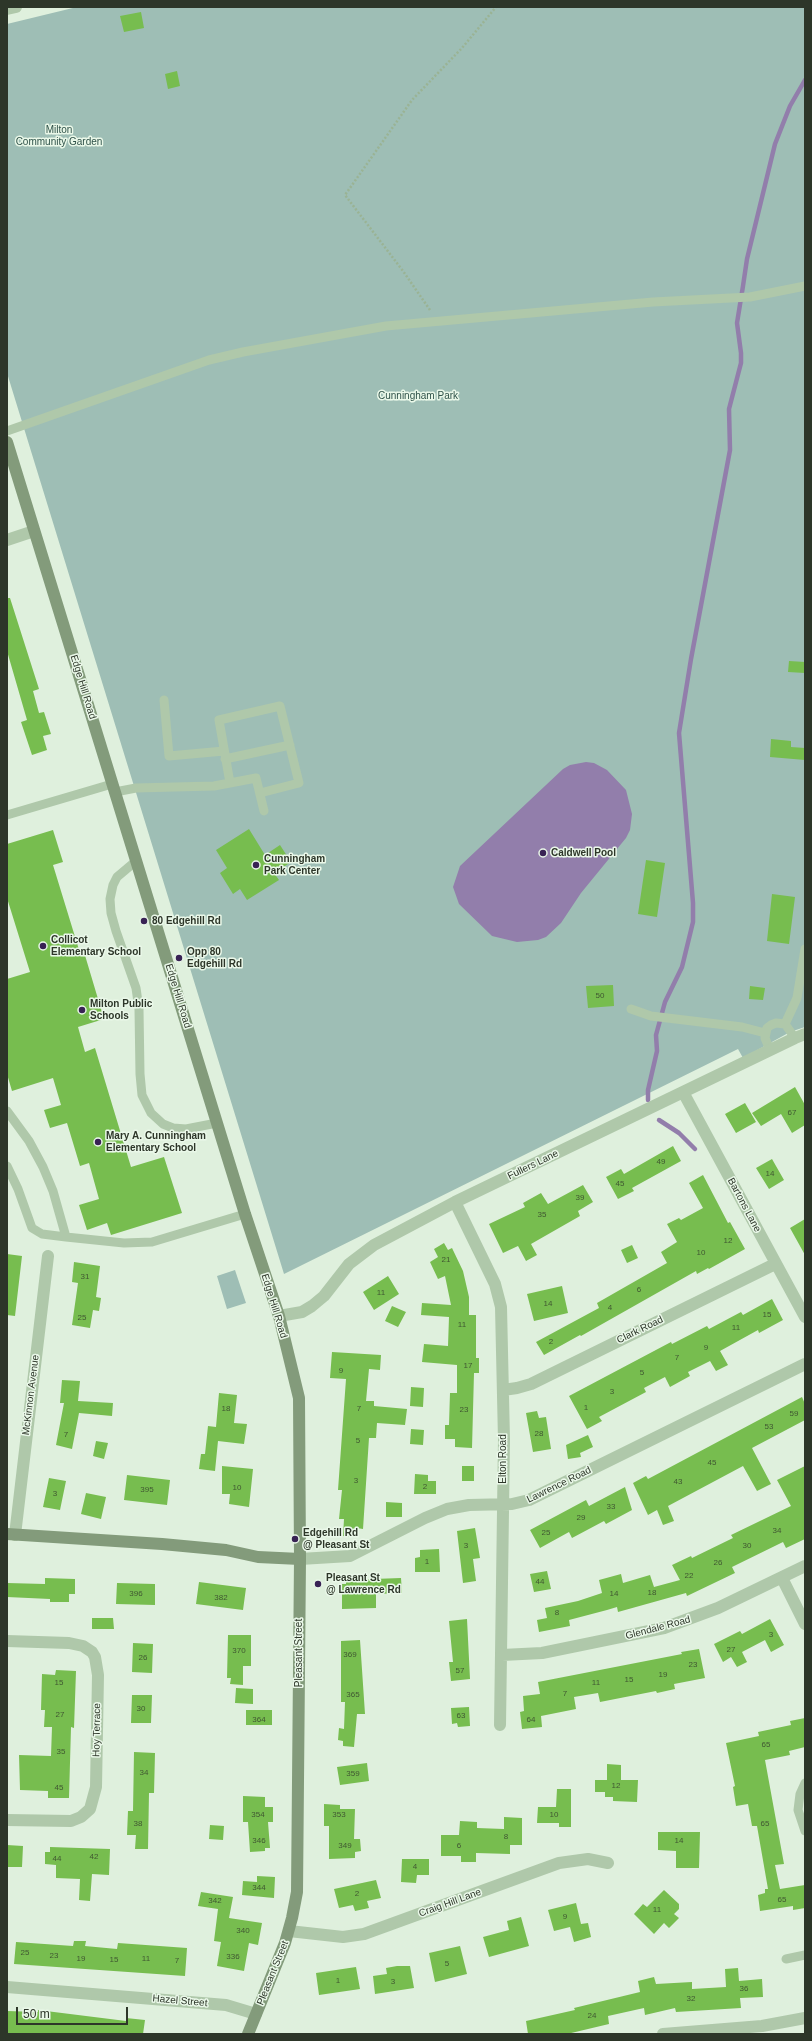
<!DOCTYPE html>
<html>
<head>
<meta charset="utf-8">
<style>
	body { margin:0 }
	#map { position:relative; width:812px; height:2041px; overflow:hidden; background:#dff0dd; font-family:Arial,sans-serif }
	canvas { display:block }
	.frame { position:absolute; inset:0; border:8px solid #2d3629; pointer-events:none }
	.scale { position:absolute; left:16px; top:2007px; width:112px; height:18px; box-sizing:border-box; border:2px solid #2d3629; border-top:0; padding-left:5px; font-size:12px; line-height:14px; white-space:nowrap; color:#2d3629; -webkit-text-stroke:3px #eaf8e9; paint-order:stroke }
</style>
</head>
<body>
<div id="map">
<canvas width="812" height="2041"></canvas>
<div class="frame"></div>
<div class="scale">50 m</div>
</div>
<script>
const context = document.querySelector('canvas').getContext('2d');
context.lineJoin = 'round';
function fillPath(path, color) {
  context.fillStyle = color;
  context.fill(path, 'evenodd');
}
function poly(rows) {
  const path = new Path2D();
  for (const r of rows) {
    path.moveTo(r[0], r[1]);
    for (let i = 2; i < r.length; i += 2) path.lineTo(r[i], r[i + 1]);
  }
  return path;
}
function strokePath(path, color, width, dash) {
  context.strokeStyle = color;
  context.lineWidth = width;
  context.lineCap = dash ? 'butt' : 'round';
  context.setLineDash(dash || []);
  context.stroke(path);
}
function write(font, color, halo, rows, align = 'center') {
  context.font = font + ' Arial,sans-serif';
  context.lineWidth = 3;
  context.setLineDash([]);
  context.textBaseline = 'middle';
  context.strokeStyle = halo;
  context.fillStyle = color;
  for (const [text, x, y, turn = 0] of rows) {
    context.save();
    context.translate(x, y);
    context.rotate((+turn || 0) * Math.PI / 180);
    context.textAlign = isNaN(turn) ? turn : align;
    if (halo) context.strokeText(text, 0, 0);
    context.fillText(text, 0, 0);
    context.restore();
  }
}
const green = poly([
	[77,7,805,7,805,1027,790,1032,743,1058,738,1049,284,1274,7,373,7,24],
	[235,1270,246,1303,227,1309,217,1276]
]);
const water = poly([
	[586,762,594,763,607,770,626,790,632,814,630,830,626,838,581,893,561,923,546,937,538,940,517,942,492,936,459,904,453,887,460,866,563,769,570,765]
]);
const stream = poly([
	[648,1100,648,1090,657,1051,656,1035,665,1002,682,967,693,922,693,903,679,733,691,659,730,450,729,409,741,363,741,353,737,323,743,286,747,259,775,144,790,106,805,80],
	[659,1120,679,1133,695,1149]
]);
const building = poly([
	[141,12,144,28,124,32,120,16],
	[177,71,180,86,168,89,165,74],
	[7,598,10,598,39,689,33,691,39,713,44,712,51,734,43,736,47,750,32,755,21,722,27,720,7,651],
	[789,661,805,662,805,673,788,672],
	[771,739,791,741,791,747,805,748,805,760,770,757],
	[249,829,265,855,280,845,291,862,274,873,279,880,247,900,240,889,233,894,220,873,227,868,216,850],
	[53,830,63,862,53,865,80,953,84,952,104,1019,78,1027,85,1052,95,1048,131,1167,164,1157,182,1213,111,1235,107,1223,87,1230,79,1205,99,1199,89,1163,80,1166,67,1123,50,1128,44,1110,61,1105,53,1078,12,1091,7,1074,7,979,30,972,7,898,7,844],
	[646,860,665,863,657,917,638,914],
	[772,894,795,897,789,944,767,941],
	[613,985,614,1006,588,1008,586,986],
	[750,986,765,988,763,1000,749,999],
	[795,1087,805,1105,805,1125,792,1133,781,1114,761,1126,752,1113],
	[745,1103,756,1122,736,1133,725,1114],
	[673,1146,681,1161,632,1188,634,1191,618,1199,606,1177,621,1169,624,1174],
	[772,1159,784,1180,769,1189,756,1168],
	[703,1175,728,1223,730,1222,745,1249,709,1269,708,1268,697,1274,696,1271,581,1336,580,1335,544,1355,536,1342,599,1308,597,1303,667,1263,661,1252,677,1242,667,1224,679,1218,681,1220,703,1208,689,1183],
	[583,1185,593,1202,578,1211,580,1216,531,1244,537,1255,526,1261,518,1246,503,1253,489,1224,525,1207,523,1203,541,1193,548,1204],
	[805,1219,805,1255,790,1228],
	[444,1243,448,1250,452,1248,463,1271,469,1297,469,1315,476,1315,476,1358,479,1358,479,1373,474,1373,472,1448,455,1447,455,1439,445,1439,445,1425,449,1425,450,1393,457,1393,457,1365,422,1362,424,1344,448,1346,449,1317,421,1315,422,1303,451,1305,445,1276,438,1279,430,1262,438,1257,434,1249],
	[632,1245,638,1258,627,1263,621,1250],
	[7,1254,22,1256,15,1316,7,1315],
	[74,1262,100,1266,96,1297,101,1298,99,1311,93,1310,90,1328,72,1325,78,1283,72,1282],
	[388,1276,399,1294,374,1310,363,1292],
	[562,1286,568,1313,534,1321,527,1294],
	[772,1299,783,1320,759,1333,758,1330,720,1351,728,1365,716,1371,710,1361,688,1372,690,1376,670,1387,665,1377,644,1388,646,1392,599,1417,602,1421,587,1429,569,1396,671,1342,672,1344,707,1326,709,1329,741,1312,743,1315],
	[392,1306,406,1312,398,1327,385,1321],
	[332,1352,381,1355,380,1370,369,1369,366,1401,374,1401,374,1406,407,1409,405,1425,377,1423,376,1438,369,1438,363,1529,357,1528,357,1537,343,1536,344,1519,339,1519,342,1490,338,1490,346,1379,330,1378],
	[62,1380,80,1381,78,1401,113,1403,112,1416,79,1413,72,1449,56,1445,64,1403,60,1403],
	[411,1387,424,1388,423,1407,410,1406],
	[219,1393,237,1395,234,1423,247,1424,244,1444,218,1441,215,1471,199,1469,201,1454,205,1454,208,1426,216,1427],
	[802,1397,805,1404,805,1420,752,1448,771,1484,757,1491,743,1466,668,1506,674,1521,663,1525,657,1510,648,1515,633,1483,646,1476,648,1479],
	[537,1411,539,1418,546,1417,551,1449,533,1452,526,1413],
	[411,1429,424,1430,423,1445,410,1444],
	[588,1435,593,1447,580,1453,581,1457,568,1459,566,1445],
	[96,1441,108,1443,104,1459,93,1456],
	[222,1466,253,1469,249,1507,229,1504,230,1494,222,1494],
	[462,1466,474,1466,474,1481,462,1481],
	[805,1466,805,1539,786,1548,783,1542,732,1567,735,1573,687,1596,686,1593,618,1612,617,1607,607,1610,569,1620,570,1626,539,1632,537,1620,547,1618,545,1608,578,1601,602,1593,599,1580,621,1574,623,1583,650,1575,654,1587,680,1580,672,1565,691,1556,692,1558,733,1538,731,1535,791,1506,777,1480],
	[415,1474,428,1475,428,1481,436,1481,436,1494,414,1494],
	[127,1475,170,1480,167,1505,124,1500],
	[49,1478,66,1481,60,1510,43,1507],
	[625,1487,632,1510,606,1524,604,1521,572,1538,569,1532,540,1548,530,1530,586,1500,589,1506],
	[86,1493,106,1497,101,1519,81,1514],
	[386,1502,402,1503,402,1517,386,1517],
	[475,1528,480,1558,473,1559,476,1581,463,1583,457,1531],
	[439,1549,440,1572,415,1572,415,1558,420,1557,420,1550],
	[547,1571,551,1589,534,1592,530,1574],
	[45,1578,75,1579,75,1594,69,1594,69,1602,50,1602,50,1599,7,1597,7,1583,45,1584],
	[401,1578,402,1593,376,1594,376,1608,342,1609,342,1584,346,1584,346,1580],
	[199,1582,246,1588,243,1610,196,1604],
	[117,1583,155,1584,155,1605,116,1604],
	[92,1618,113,1618,114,1629,92,1629],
	[467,1619,470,1679,451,1681,449,1662,453,1662,449,1621],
	[770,1619,784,1645,771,1652,765,1640,742,1652,747,1662,737,1667,731,1657,723,1662,714,1644,740,1631,742,1634],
	[228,1635,251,1635,251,1666,243,1666,243,1685,230,1684,231,1678,227,1678],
	[360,1640,365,1714,357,1714,354,1747,343,1746,343,1741,338,1740,339,1728,344,1729,345,1702,341,1702,341,1641],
	[133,1643,153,1644,152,1673,132,1672],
	[699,1649,705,1678,674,1684,675,1689,657,1693,656,1691,600,1702,598,1693,574,1697,576,1709,541,1716,542,1727,522,1729,520,1712,524,1711,523,1696,540,1694,538,1682,682,1654,681,1652],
	[56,1670,76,1671,74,1728,71,1727,69,1798,48,1798,48,1791,20,1790,19,1755,51,1756,52,1727,44,1727,45,1710,41,1710,42,1674,55,1675],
	[236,1688,253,1689,253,1704,235,1703],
	[132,1695,152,1695,151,1723,131,1723],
	[469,1707,470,1726,458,1727,457,1723,452,1724,451,1708],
	[246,1710,272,1710,272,1725,246,1725],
	[805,1718,805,1747,789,1751,790,1755,765,1760,784,1864,775,1865,780,1889,805,1885,805,1908,793,1910,793,1906,760,1911,758,1895,765,1893,765,1889,768,1889,757,1826,752,1826,748,1804,736,1806,733,1787,735,1786,726,1743,759,1736,758,1732,791,1725,790,1721],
	[134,1752,155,1753,154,1793,149,1793,148,1849,135,1849,136,1835,127,1835,128,1811,133,1811],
	[367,1763,369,1781,340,1785,337,1767],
	[607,1764,621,1765,621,1780,638,1780,637,1802,613,1801,613,1797,605,1797,605,1792,595,1792,595,1780,607,1780],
	[557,1789,571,1789,571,1827,559,1827,559,1823,537,1823,538,1807,556,1807],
	[243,1796,265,1797,265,1807,273,1807,273,1822,268,1822,270,1848,265,1848,265,1851,250,1852,248,1822,243,1822],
	[324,1804,340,1805,340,1809,355,1809,354,1839,360,1839,361,1851,355,1852,355,1858,329,1859,329,1826,324,1826],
	[504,1817,522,1818,522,1845,510,1845,510,1854,476,1853,476,1862,461,1862,461,1856,441,1856,441,1835,459,1835,460,1821,477,1822,477,1828,504,1829],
	[210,1825,224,1826,223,1840,209,1839],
	[658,1832,700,1832,699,1868,676,1868,676,1851,658,1850],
	[7,1845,23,1846,22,1867,7,1867],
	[50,1847,110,1849,109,1875,92,1874,90,1901,79,1900,80,1879,56,1878,56,1865,45,1864,45,1852,50,1852],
	[402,1859,429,1859,429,1875,417,1875,416,1883,401,1882],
	[257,1876,275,1877,274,1898,242,1895,243,1881,257,1882],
	[376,1880,381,1898,367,1901,369,1908,355,1911,353,1905,339,1908,334,1889],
	[664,1890,679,1904,679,1909,674,1914,679,1918,669,1928,664,1923,654,1934,634,1914,643,1904,647,1907],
	[201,1892,233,1897,229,1918,262,1923,258,1945,249,1943,244,1971,217,1966,221,1942,214,1941,218,1909,198,1906],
	[576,1903,581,1924,588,1923,591,1937,574,1942,570,1927,554,1931,548,1910],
	[521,1917,529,1946,489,1957,483,1937,509,1930,507,1921],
	[74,1941,86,1941,85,1946,117,1949,118,1943,187,1948,185,1976,14,1964,16,1942,73,1946],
	[460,1946,467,1974,435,1982,429,1953],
	[397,1966,410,1966,414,1988,375,1994,373,1976,387,1974,386,1968],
	[356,1967,360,1989,319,1995,316,1973],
	[738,1968,739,1981,762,1979,763,1997,740,1998,741,2008,676,2012,675,2008,645,2015,644,2008,608,2016,609,2024,567,2034,528,2034,526,2021,575,2010,574,2008,640,1992,638,1981,654,1977,656,1984,692,1982,692,1989,726,1987,725,1969],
	[38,2010,126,2021,126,2018,145,2020,143,2034,7,2034,7,2011,38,2012]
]);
const path = poly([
	[430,310,403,271,345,195,412,100,462,48,496,7]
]);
const lane = poly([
	[7,431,209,360,243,352,386,326,653,302,750,297,805,286],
	[164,700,169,756,224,751],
	[225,759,290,745],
	[230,783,219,720,280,706,299,783,260,793],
	[115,792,136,788,214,786,256,778,264,811],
	[7,815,112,784],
	[136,861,117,877,113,885,110,899,111,913,116,931,136,988,139,1009,140,1074,142,1095,151,1113,163,1124,173,1128,186,1129,217,1123],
	[631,1009,651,1016,742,1027,765,1033],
	[785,1024,797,998,805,949],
	[770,1050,765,1038,767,1028,771,1025,776,1023,785,1024,795,1038],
	[7,1111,29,1141,43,1167,53,1191,66,1237,124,1243,152,1242,245,1214],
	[7,1166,18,1189,32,1228,42,1234,66,1237],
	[805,1783,800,1794,798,1810,805,1831],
	[786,1959,805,1955]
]);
const street = poly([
	[7,9,16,7],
	[7,540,34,531],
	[683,1092,805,1317],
	[455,1202,495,1284,501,1307,504,1440,500,1725],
	[279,1316,302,1312,312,1306,324,1296,349,1264,374,1245,455,1202,795,1038,805,1034],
	[503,1390,517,1388,531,1384,775,1264],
	[15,1535,48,1256],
	[300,1559,350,1556,425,1518,447,1509,469,1505,512,1504,529,1500,805,1364],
	[782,1578,805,1624],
	[7,1641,69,1643,83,1646,92,1652,95,1657,98,1675,96,1787,90,1809,81,1817,71,1821,7,1820],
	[502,1655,542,1653,664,1628,718,1608,805,1566],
	[289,1931,343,1937,364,1934,559,1863,588,1859,608,1863],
	[7,1987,226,2005,256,2014],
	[663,2034,762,2026,805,2018]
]);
const secondary = poly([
	[7,442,245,1214,279,1316,299,1398,300,1559,297,1892,292,1918,285,1943,248,2034],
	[7,1534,162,1544,226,1550,258,1557,300,1559]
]);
const markers = [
	[543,853,4,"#382254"],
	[256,865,4,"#382254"],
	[144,921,4,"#382254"],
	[43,946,4,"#382254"],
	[179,958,4,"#382254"],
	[82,1010,4,"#382254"],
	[98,1142,4,"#382254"],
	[295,1539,4,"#382254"],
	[318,1584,4,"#382254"]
];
const numberNames = [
	["50",600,996],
	["67",792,1113],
	["49",661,1162],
	["14",770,1174],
	["45",620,1184],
	["39",580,1198],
	["35",542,1215],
	["12",728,1241],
	["10",701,1253],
	["21",446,1260],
	["31",85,1277],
	["6",639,1290],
	["11",381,1293],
	["14",548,1304],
	["4",610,1308],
	["15",767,1315],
	["25",82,1318],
	["11",462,1325],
	["11",736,1328],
	["2",551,1342],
	["9",706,1348],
	["7",677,1358],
	["17",468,1366],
	["9",341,1371],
	["5",642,1373],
	["3",612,1392],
	["1",586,1408],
	["18",226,1409],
	["7",359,1409],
	["23",464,1410],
	["59",794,1414],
	["53",769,1427],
	["28",539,1434],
	["7",66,1435],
	["5",358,1441],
	["45",712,1463],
	["3",356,1481],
	["43",678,1482],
	["2",425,1487],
	["10",237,1488],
	["395",147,1490],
	["3",55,1494],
	["33",611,1507],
	["29",581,1518],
	["34",777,1531],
	["25",546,1533],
	["3",466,1546],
	["30",747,1546],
	["1",427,1562],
	["26",718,1563],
	["22",689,1576],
	["44",540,1582],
	["18",652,1593],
	["396",136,1594],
	["14",614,1594],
	["382",221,1598],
	["8",557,1613],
	["3",771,1635],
	["27",731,1650],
	["370",239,1651],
	["369",350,1655],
	["26",143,1658],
	["23",693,1665],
	["57",460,1671],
	["19",663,1675],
	["15",629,1680],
	["15",59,1683],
	["11",596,1683],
	["7",565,1694],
	["365",353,1695],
	["30",141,1709],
	["27",60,1715],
	["63",461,1716],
	["364",259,1720],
	["64",531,1720],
	["65",766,1745],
	["35",61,1752],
	["34",144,1773],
	["359",353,1774],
	["12",616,1786],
	["45",59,1788],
	["354",258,1815],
	["353",339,1815],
	["10",554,1815],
	["38",138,1824],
	["65",765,1824],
	["8",506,1837],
	["346",259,1841],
	["14",679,1841],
	["349",345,1846],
	["6",459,1846],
	["42",94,1857],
	["44",57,1859],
	["4",415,1867],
	["344",259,1888],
	["2",357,1894],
	["65",782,1900],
	["342",215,1901],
	["11",657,1910],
	["9",565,1917],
	["340",243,1931],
	["25",25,1953],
	["23",54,1956],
	["336",233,1957],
	["19",81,1959],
	["11",146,1959],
	["15",114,1960],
	["7",177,1961],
	["5",447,1964],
	["1",338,1981],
	["3",393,1982],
	["36",744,1989],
	["32",691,1999],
	["24",592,2016]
];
const parkNames = [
	["Milton",59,130],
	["Community Garden",59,142],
	["Cunningham Park",418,396]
];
const streetNames = [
	["Edge Hill Road",83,687,73],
	["Edge Hill Road",178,996,73],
	["Fullers Lane",533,1165,-26],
	["Bartons Lane",744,1205,62],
	["Edge Hill Road",274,1306,73],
	["Clark Road",640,1330,-26],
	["McKinnon Avenue",31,1395,-83],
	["Elton Road",503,1459,-90],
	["Lawrence Road",559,1485,-26],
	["Glendale Road",658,1628,-15],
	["Pleasant Street",299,1653,-90],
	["Hoy Terrace",97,1730,-89],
	["Craig Hill Lane",450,1903,-20],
	["Pleasant Street",273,1973,-68],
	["Hazel Street",180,2001,5]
];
const poiNames = [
	["Caldwell Pool",551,853],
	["Cunningham",264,859],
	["Park Center",264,871],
	["80 Edgehill Rd",152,921],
	["Collicot",51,940],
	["Elementary School",51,952],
	["Opp 80",187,952],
	["Edgehill Rd",187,964],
	["Milton Public",90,1004],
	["Schools",90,1016],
	["Mary A. Cunningham",106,1136],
	["Elementary School",106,1148],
	["Edgehill Rd",303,1533],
	["@ Pleasant St",303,1545],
	["Pleasant St",326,1578],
	["@ Lawrence Rd",326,1590]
];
fillPath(green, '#9ebeb5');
fillPath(water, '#927eab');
strokePath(stream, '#927eab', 4.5);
fillPath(building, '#77bd4f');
strokePath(path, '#9ab394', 2.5, [2, 2]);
strokePath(lane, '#afc8aa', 9);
strokePath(street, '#afc8aa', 12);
strokePath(secondary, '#839b7b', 12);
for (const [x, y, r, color] of markers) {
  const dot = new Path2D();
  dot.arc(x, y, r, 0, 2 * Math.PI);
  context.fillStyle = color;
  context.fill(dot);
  strokePath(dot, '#eaf8e9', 1.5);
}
write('8px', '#405832', null, numberNames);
write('10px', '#2f5249', '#eaf8e9', parkNames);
write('10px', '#2d3629', '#eaf8e9', streetNames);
write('bold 10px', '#2d3629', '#eaf8e9', poiNames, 'left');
</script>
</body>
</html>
